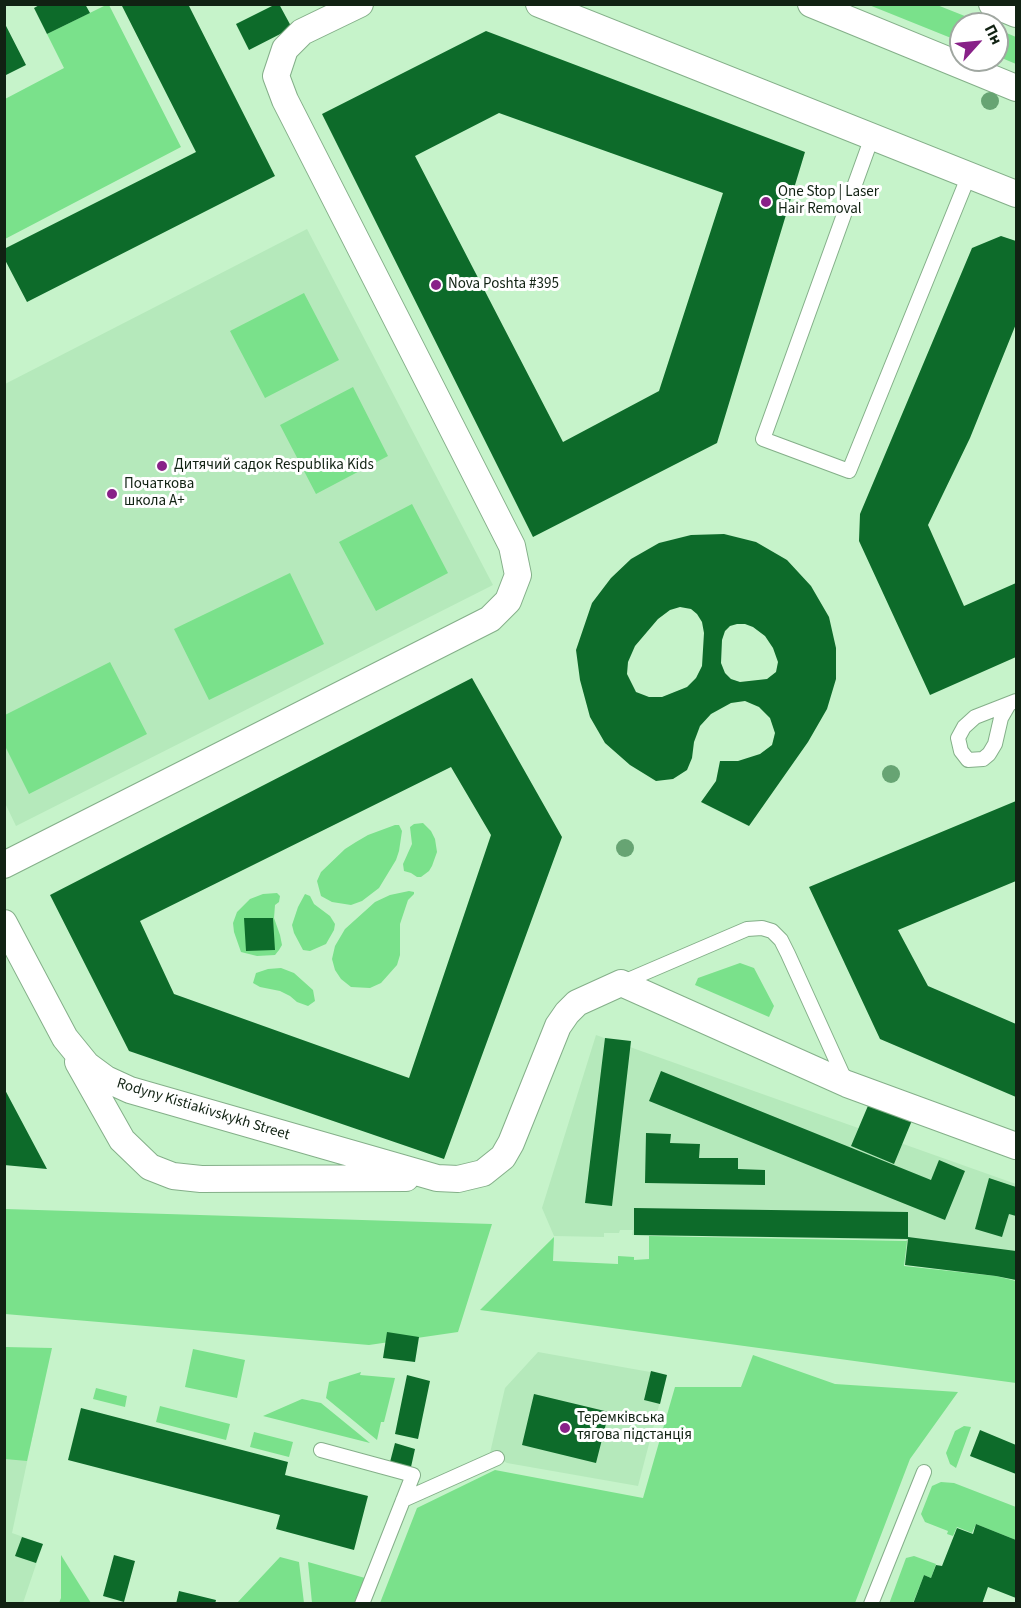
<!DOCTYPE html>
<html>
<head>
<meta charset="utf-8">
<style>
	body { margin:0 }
	#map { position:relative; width:1021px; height:1608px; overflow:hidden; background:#c6f3ca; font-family:"Source Sans 3",sans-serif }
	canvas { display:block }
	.frame { position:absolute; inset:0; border:6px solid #112213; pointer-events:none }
	.north { position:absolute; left:949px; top:12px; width:60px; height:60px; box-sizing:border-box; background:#fff; border:2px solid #a0a7a1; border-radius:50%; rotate:63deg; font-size:16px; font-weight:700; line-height:24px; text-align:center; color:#112213 }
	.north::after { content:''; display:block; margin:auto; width:21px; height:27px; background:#882188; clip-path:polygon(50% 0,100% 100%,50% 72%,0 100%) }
</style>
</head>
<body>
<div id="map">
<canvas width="1021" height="1608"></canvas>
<div class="frame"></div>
<div class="north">Пн</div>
</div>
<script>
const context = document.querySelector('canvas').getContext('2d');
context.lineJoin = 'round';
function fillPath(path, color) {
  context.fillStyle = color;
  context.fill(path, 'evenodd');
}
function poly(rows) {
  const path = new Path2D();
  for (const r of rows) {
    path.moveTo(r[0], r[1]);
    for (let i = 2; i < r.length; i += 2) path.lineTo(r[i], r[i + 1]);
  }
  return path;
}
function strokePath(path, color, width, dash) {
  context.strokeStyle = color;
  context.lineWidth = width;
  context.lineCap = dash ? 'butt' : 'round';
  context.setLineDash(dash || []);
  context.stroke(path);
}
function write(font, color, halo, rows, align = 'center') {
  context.font = font + ' "Source Sans 3",sans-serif';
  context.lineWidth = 6;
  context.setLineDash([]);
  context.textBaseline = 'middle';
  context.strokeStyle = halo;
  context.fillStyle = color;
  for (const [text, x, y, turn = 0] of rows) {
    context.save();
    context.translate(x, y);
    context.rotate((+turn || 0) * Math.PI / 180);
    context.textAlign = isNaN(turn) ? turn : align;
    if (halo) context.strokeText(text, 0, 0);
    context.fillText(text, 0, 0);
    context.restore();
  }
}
const built = poly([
	[307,229,493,585,16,826,5,803,5,384],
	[596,1035,1016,1184,1016,1280,996,1276,905,1265,906,1240,632,1235,633,1230,620,1230,619,1233,604,1233,604,1237,554,1236,542,1208],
	[5,1349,51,1349,12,1533,43,1544,23,1603,5,1604],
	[538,1352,667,1375,638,1486,507,1463,490,1453,505,1388]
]);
const green = poly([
	[106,5,109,5,181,147,5,239,5,99,64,68,47,34],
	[869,5,937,5,985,24,961,24,961,42],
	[997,29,1016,37,1016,64,997,56],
	[304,293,339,360,265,398,230,331],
	[353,387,388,456,316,494,280,425],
	[412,504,448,573,376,611,339,542],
	[290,573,324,644,209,700,174,629],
	[110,662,147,734,29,794,5,746,5,715],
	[423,823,431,831,435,839,437,852,432,866,429,871,421,877,417,877,411,873,404,871,403,864,412,844,410,827,414,824],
	[395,825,399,825,402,831,399,851,396,860,379,888,362,901,351,905,332,902,321,896,317,881,321,872,345,849,356,842,368,835],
	[409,891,414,892,414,894,408,900,400,924,400,955,397,965,381,983,370,988,351,987,341,979,335,970,332,959,335,946,345,929,375,902,390,895],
	[277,893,280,896,279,902,275,905,274,918,280,935,282,945,279,950,275,955,257,956,241,952,234,932,233,923,237,912,250,899,263,894],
	[305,894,310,896,314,904,330,916,335,924,334,930,326,944,310,951,303,950,294,933,292,925,298,907],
	[740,963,754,968,774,1006,769,1017,695,985,698,978],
	[281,968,294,973,313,990,315,1001,308,1006,297,1002,290,996,280,991,260,987,253,983,256,973,268,969],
	[5,1209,492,1224,458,1332,369,1345,5,1314],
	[649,1236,907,1241,904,1266,996,1276,1016,1281,1016,1383,480,1310,554,1237,553,1261,618,1264,618,1256,634,1257,634,1260,649,1259],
	[5,1347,52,1348,27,1461,5,1459],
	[193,1349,245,1360,237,1398,185,1387],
	[753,1355,835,1384,958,1392,910,1459,855,1603,380,1603,417,1508,495,1470,643,1498,675,1387,741,1387],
	[361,1372,360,1375,395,1378,384,1422,381,1422,377,1440,326,1398,329,1382],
	[96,1388,127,1396,125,1407,93,1399],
	[302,1399,321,1403,370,1443,263,1416],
	[160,1406,230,1424,226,1440,156,1422],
	[964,1426,971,1427,956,1468,950,1464,946,1453,955,1431],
	[254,1432,293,1442,289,1457,250,1447],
	[941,1482,954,1483,1016,1507,1016,1540,976,1524,972,1533,957,1527,953,1536,947,1534,948,1531,925,1522,921,1514,932,1486],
	[61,1555,91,1603,59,1603,61,1598],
	[914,1556,936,1564,931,1578,924,1575,913,1603,889,1604,906,1558],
	[280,1557,299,1562,304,1603,237,1603],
	[308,1562,365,1578,354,1603,312,1603]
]);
const building = poly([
	[41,4,85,4,90,13,47,34,34,8],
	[121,4,188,4,275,176,27,302,4,258,4,249,196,152],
	[276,4,279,4,292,28,249,50,236,24],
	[4,22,26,65,4,76],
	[486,31,805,152,717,443,533,537,322,114],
	[499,113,723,193,659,391,563,442,415,156],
	[1001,236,1016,241,1016,324,970,438,928,525,964,606,1016,583,1016,657,930,695,859,541,860,514,972,248],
	[724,534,756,542,787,560,811,586,829,617,836,648,836,679,827,709,808,742,749,826,701,802,716,781,720,761,738,761,760,754,772,745,775,733,770,718,759,707,745,701,731,703,711,714,700,726,694,742,692,758,687,770,673,779,656,781,630,765,605,743,590,717,580,680,576,650,592,603,611,578,631,559,659,543,691,535],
	[680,607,691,609,697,614,702,622,704,633,702,666,696,678,687,687,662,697,649,697,636,692,627,674,628,662,635,646,658,619,670,610],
	[737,624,745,624,753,627,765,636,773,648,778,662,776,672,767,679,740,682,731,679,725,673,721,663,722,640,725,631,730,626],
	[472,678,562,837,444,1159,129,1051,50,895],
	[451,767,491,835,409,1078,174,994,140,921],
	[1016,801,1016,881,898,930,928,986,1016,1024,1016,1097,880,1039,809,887],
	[244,918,273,918,275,950,246,951],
	[605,1038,631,1041,612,1206,585,1203],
	[661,1071,931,1180,939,1160,965,1171,945,1220,649,1101],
	[4,1088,47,1169,4,1165],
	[870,1101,913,1118,894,1164,851,1146],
	[646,1133,671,1134,670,1143,700,1144,699,1158,738,1158,738,1169,765,1170,765,1185,645,1183],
	[989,1178,1016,1187,1016,1216,1009,1214,1002,1237,975,1229],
	[634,1208,908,1212,908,1237,1016,1251,1016,1280,996,1276,905,1265,908,1239,634,1235],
	[387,1332,419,1337,415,1362,383,1358],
	[651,1371,667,1375,660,1404,644,1400],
	[407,1375,430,1381,418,1439,395,1434],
	[534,1394,609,1412,596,1463,522,1445],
	[81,1408,288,1462,285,1475,368,1496,354,1550,276,1529,280,1515,68,1460],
	[980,1430,1016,1445,1016,1474,970,1456],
	[395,1443,415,1449,411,1467,390,1462],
	[976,1524,1016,1540,1016,1598,988,1587,982,1604,913,1604,924,1575,931,1578,936,1565,942,1566,957,1528,973,1534],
	[22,1537,43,1544,36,1563,15,1556],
	[114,1555,135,1561,124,1602,103,1596],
	[179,1591,216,1600,215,1604,176,1604]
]);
const service = poly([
	[872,137,763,439,849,471,969,175],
	[1009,704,1001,718,995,744,989,754,983,759,968,760,961,751,958,738,964,727,975,717,1016,701],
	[621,983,747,929,762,928,772,931,781,940,788,954,846,1082],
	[321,1450,413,1475,362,1604],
	[403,1500,497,1458],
	[871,1604,924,1472]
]);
const minor = poly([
	[539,4,1016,194],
	[811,4,1016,88],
	[992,4,1016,14],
	[4,865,490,619,508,601,518,575,512,546,285,100,276,76,285,49,302,32,360,4],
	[4,923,65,1038,87,1065,106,1079,130,1090,437,1178,458,1179,483,1173,503,1157,511,1143,558,1026,567,1013,577,1003,621,983,847,1084,1016,1146],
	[78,1062,122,1140,150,1167,173,1176,201,1179,406,1178]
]);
const trees = [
	[990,101],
	[891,774],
	[625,848]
];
const markers = [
	[766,202,6,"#882188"],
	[436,285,6,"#882188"],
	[162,466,6,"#882188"],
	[112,494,6,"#882188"],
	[565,1428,6,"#882188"]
];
const poiNames = [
	["One Stop | Laser",778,193],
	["Hair Removal",778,210],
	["Nova Poshta #395",448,285],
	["Дитячий садок Respublika Kids",174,466],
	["Початкова",124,485],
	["школа А+",124,502],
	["Теремківська",577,1419],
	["тягова підстанція",577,1436]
];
const streetNames = [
	["Rodyny Kistiakivskykh Street",203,1110,17]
];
fillPath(built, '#b5e9bb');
fillPath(green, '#7ae18b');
fillPath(building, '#0d6b2a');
strokePath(service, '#84af89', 16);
strokePath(minor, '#84af89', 28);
strokePath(service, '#fff', 14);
strokePath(minor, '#fff', 26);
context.fillStyle = '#67a473';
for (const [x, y] of trees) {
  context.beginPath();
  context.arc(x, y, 9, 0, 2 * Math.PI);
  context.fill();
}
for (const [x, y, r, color] of markers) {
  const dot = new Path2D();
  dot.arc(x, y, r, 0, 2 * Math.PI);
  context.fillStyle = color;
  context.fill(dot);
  strokePath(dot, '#fff', 2);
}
write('15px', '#112213', '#fff', poiNames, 'left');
write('15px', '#112213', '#fff', streetNames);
</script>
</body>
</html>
